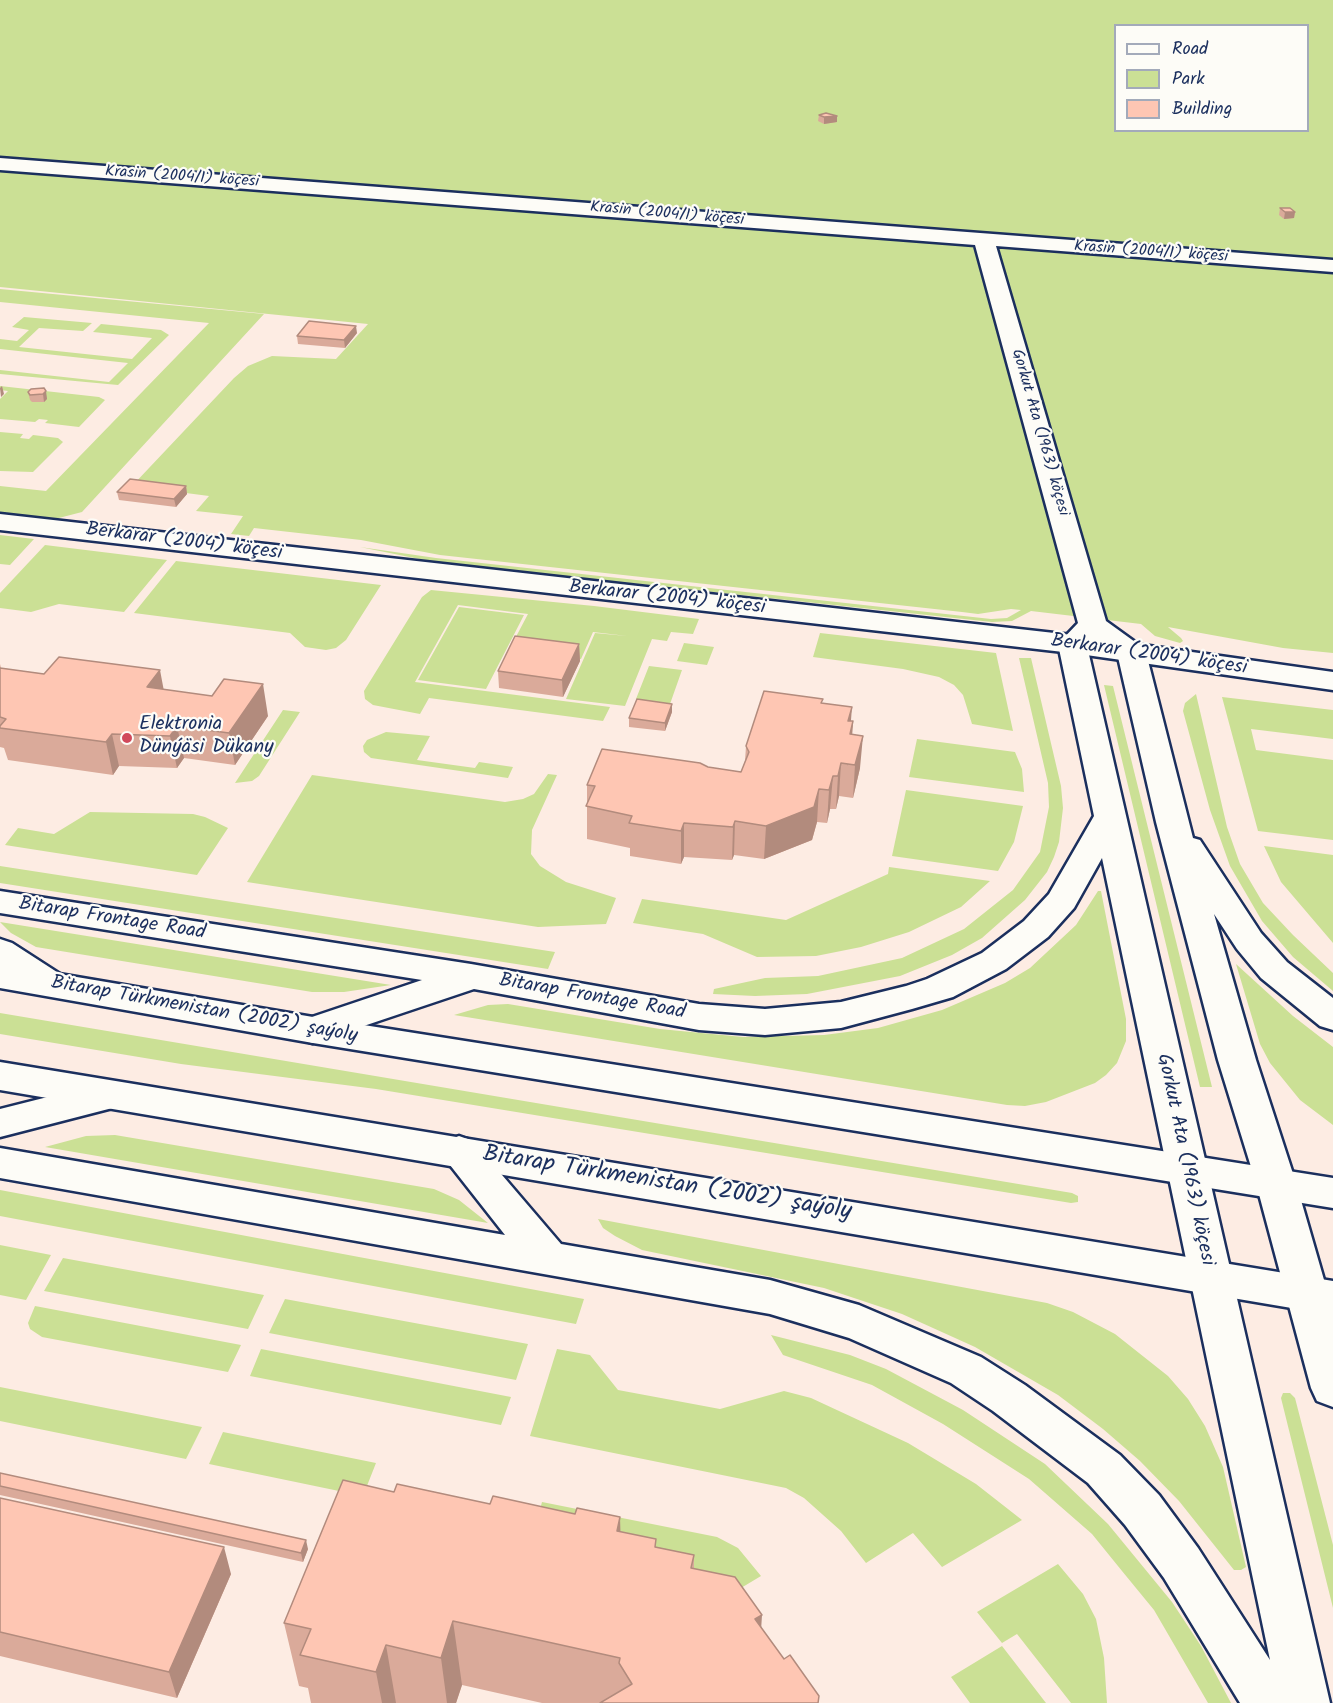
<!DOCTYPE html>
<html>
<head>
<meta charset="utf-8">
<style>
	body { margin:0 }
	#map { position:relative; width:1333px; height:1703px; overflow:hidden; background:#fdece3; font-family:Kalam,sans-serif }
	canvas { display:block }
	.legend { position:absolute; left:1114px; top:24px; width:195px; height:108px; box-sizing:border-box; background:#fdfcf7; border:2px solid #a3aaba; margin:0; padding:8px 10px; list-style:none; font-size:18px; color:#1b2f5e }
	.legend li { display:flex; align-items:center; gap:12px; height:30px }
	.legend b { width:30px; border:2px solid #a3aaba }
</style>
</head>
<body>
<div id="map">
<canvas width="1333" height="1703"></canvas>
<ul class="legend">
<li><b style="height:8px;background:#fdfcf7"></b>Road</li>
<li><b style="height:16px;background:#cbe095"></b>Park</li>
<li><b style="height:16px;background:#fec6b3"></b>Building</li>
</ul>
</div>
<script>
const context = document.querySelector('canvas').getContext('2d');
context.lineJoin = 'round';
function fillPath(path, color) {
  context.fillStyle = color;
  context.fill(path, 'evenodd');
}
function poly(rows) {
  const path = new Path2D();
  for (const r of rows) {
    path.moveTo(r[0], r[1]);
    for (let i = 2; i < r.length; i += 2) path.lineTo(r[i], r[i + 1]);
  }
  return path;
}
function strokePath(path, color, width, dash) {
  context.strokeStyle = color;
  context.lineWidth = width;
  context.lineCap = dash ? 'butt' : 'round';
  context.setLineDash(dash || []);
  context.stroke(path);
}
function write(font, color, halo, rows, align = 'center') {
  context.font = font + ' Kalam,sans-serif';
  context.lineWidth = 4.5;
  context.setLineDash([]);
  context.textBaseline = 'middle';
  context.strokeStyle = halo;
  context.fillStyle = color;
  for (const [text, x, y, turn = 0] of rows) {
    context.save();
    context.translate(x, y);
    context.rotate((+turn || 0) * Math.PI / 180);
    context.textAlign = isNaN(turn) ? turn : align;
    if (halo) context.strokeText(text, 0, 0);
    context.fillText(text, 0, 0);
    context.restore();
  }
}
const green = poly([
	[0,0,1333,0,1333,653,1283,648,1168,627,1181,638,1183,641,1180,643,1155,636,1141,624,1031,611,1012,621,992,622,434,562,360,547,436,558,991,619,1007,618,1021,610,1011,609,978,614,962,612,440,555,361,540,254,528,249,536,231,534,243,516,196,511,209,496,132,486,234,378,248,366,272,356,336,359,368,324,0,287],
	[1116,26,1308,26,1308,130,1116,130],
	[0,289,264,314,82,512,55,519,0,513,0,486,46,491,209,323,0,302],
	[24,317,92,323,83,331,39,328,19,347,132,359,152,338,93,332,101,324,161,330,169,335,118,385,0,374,0,370,109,382,128,363,0,349,0,339,17,341,29,330,12,327],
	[0,386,99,397,105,400,79,427,45,423,48,420,39,419,35,422,0,419,0,399,8,391,0,390],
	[0,432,23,434,20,438,29,439,33,435,58,438,63,442,33,472,0,471],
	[0,535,34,539,10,565,0,564],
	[45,545,167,560,124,612,59,604,31,612,0,608,0,593],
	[176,561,381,585,346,640,336,648,326,650,305,647,290,633,134,613],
	[431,590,594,606,699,619,693,634,671,632,667,641,652,639,625,706,566,699,595,633,627,636,593,632,581,659,509,650,528,614,458,605,415,682,610,707,603,721,429,698,420,714,373,705,365,699,364,691,422,597],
	[459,607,524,615,486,689,418,680],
	[820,633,996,653,1013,731,972,724,963,695,954,685,939,677,903,669,813,657],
	[684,643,714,647,707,665,677,661],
	[1019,658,1031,658,1061,786,1063,808,1059,842,1054,857,1047,872,1025,900,982,938,952,955,900,976,807,994,755,996,713,994,714,989,765,978,818,976,902,958,964,929,1013,890,1040,852,1049,807,1048,783],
	[649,666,682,670,670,704,636,699],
	[1104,685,1113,686,1212,1087,1200,1087],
	[1196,694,1227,827,1240,864,1263,903,1293,935,1333,973,1333,991,1293,957,1262,921,1230,866,1210,810,1183,711,1185,703],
	[1222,697,1333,710,1333,739,1251,729,1256,750,1333,760,1333,840,1258,831],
	[283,710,300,712,259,776,252,781,235,783],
	[386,732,430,736,417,760,475,768,479,762,513,767,508,778,371,758,364,752,363,746,367,740],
	[917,739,1015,752,1022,769,1024,792,909,777],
	[548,774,557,775,532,830,531,854,540,866,566,882,616,898,606,924,538,927,247,882,312,775,505,802,523,799,534,794],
	[906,790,1023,806,1014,842,998,871,892,856],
	[90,812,193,814,205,817,228,828,197,875,5,845,18,828,54,834],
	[1264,846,1333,855,1333,943,1281,882],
	[0,866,555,952,548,969,0,883],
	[889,867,990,881,961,907,909,932,861,947,816,956,757,957,703,934,633,923,642,899,786,920,888,874],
	[1098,891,1101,891,1126,1019,1126,1041,1117,1063,1106,1075,1095,1083,1046,1102,1025,1106,1007,1105,454,1015,488,1005,508,1004,660,1029,743,1037,824,1035,878,1028,942,1010,1005,983,1030,968,1076,925],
	[0,922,391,985,344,992,312,992,36,947,11,933],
	[1236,964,1293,1016,1333,1047,1333,1125,1300,1100,1270,1063,1260,1044],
	[0,1013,1072,1193,1078,1196,1078,1202,1071,1203,376,1089,181,1064,0,1034],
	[115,1135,434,1189,459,1200,488,1223,45,1147,86,1136],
	[0,1190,584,1299,576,1324,0,1216],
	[598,1219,1047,1303,1073,1312,1115,1334,1168,1376,1188,1399,1205,1426,1223,1467,1246,1567,1241,1570,1234,1570,1179,1501,1140,1461,1103,1429,1058,1395,975,1347,902,1314,824,1288,642,1250,615,1236,603,1228],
	[0,1245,51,1255,26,1300,0,1295],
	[63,1258,264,1295,248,1329,44,1291],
	[285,1299,528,1344,516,1380,269,1333],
	[35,1306,241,1345,228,1372,42,1337,30,1329,28,1323],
	[771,1335,850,1355,886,1369,963,1410,1045,1464,1108,1524,1172,1602,1201,1646,1231,1703,1208,1703,1154,1610,1122,1571,1092,1534,1029,1479,943,1424,872,1385,783,1355],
	[261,1349,511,1397,501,1425,250,1376],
	[557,1349,590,1355,618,1390,720,1409,784,1391,811,1398,908,1443,976,1484,1022,1520,942,1567,913,1533,866,1563,841,1531,804,1498,786,1488,530,1436],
	[0,1387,202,1427,186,1459,0,1421],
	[1283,1393,1290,1393,1295,1398,1333,1545,1333,1608,1281,1398],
	[223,1432,376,1463,363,1496,209,1464],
	[542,1502,717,1537,738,1548,761,1576,721,1600,531,1544],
	[1058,1564,1083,1594,1096,1619,1104,1658,1107,1703,1071,1703,1017,1634,1002,1643,977,1612],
	[1002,1646,1046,1703,970,1703,951,1677]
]);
const minor = poly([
	[0,158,1333,260,1333,272,996,246,1106,621,1142,647,1146,653,1193,838,1200,840,1261,933,1287,962,1333,998,1333,1030,1320,1026,1261,978,1237,949,1214,914,1256,1060,1296,1183,1333,1311,1333,1407,1317,1401,1311,1388,1256,1183,1218,1060,1156,822,1118,657,1094,639,1087,646,1330,1703,1240,1703,1164,1578,1125,1525,1088,1483,993,1411,951,1383,849,1338,770,1314,0,1178,0,1148,505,1235,439,1151,445,1141,459,1136,473,1141,561,1244,770,1280,859,1305,981,1357,1025,1385,1120,1455,1159,1495,1198,1548,1270,1660,1102,858,1074,908,1048,937,1006,969,953,997,912,1009,841,1028,765,1035,699,1030,474,989,313,1043,300,1039,295,1030,300,1021,422,980,0,913,0,891,471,964,699,1004,765,1009,841,1002,906,986,927,979,982,953,1024,921,1049,894,1094,816,1058,644,1078,623,975,245,0,170,0,158],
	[0,939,12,943,60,974,65,983,60,992,47,995,34,992,0,968,0,939],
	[111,1081,124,1085,130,1095,124,1105,0,1137,0,1109,111,1081]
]);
const tertiary = poly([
	[0,514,1072,635,1333,672,1333,690,1072,653,0,530,0,514]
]);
const primary = poly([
	[0,964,313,1017,1333,1178,1333,1208,313,1043,0,988,0,964],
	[0,1062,1333,1281,1333,1315,0,1090,0,1062]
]);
const wall = poly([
	[819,115,837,116,837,122,824,124,818,121],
	[1280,208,1295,212,1294,218,1284,219,1279,215],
	[357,333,345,348,298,344,297,336],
	[44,388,47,399,44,402,32,402,30,400,28,392],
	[186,486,187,494,176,507,119,500,117,492],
	[579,644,580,661,563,697,499,688,498,671],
	[0,664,1,668,164,690,268,716,235,765,184,758,177,768,119,766,113,775,8,760,4,748,0,747],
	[672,704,672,712,665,731,629,727,629,718],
	[822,704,851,721,853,721,852,734,860,768,853,798,839,796,836,809,830,809,827,823,817,822,812,840,764,859,734,855,732,860,684,857,681,864,630,856,630,848,587,839,587,785,708,767,741,772,745,761,746,746],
	[0,1473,308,1549,303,1562,0,1495],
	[394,1492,490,1504,621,1532,657,1547,694,1555,694,1569,761,1627,784,1659,819,1696,818,1703,542,1703,462,1685,456,1703,311,1703,308,1688,299,1686,284,1623],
	[0,1498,231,1574,177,1698,0,1656]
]);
const shadedWall = poly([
	[837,116,837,122,824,124,824,117],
	[1285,212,1295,212,1294,218,1284,219],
	[356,326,357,333,345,348,344,340],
	[2,386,4,394,1,397,0,388],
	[46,391,47,399,44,402,43,394],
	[186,486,187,494,176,507,174,499],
	[579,644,580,661,563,697,562,680],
	[160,670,166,702,147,687],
	[263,684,268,716,235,765,229,733],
	[672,704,672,712,665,731,665,723],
	[852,707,850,733,853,721,851,754,847,766,849,741,848,721],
	[177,726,184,758,177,768,170,736],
	[112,734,119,766,113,775,106,742],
	[863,736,860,768,853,798,855,765],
	[841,763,839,796,836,809,838,776],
	[833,776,830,809,827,823,829,790],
	[819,789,817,822,812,840,764,859,766,826],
	[735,821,734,855,732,860,733,827],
	[684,823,684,857,681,864,681,831],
	[620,1517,622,1582,617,1531],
	[306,1540,308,1549,303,1562,301,1553],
	[224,1547,231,1574,177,1698,169,1672],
	[762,1615,758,1679,755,1619],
	[453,1621,462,1685,456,1703,447,1703,441,1658],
	[386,1645,396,1703,382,1703,376,1672]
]);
const building = poly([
	[826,113,837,116,824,117,819,115,826,113],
	[1280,208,1290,208,1295,212,1285,212,1280,208],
	[309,321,356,326,344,340,297,336,309,321],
	[44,388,46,391,43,394,30,395,28,392,31,389,44,388],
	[130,479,186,486,174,499,117,492,130,479],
	[515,636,579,644,562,680,498,671,515,636],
	[59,657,160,670,147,687,212,696,224,679,263,684,229,733,177,726,170,736,112,734,106,742,0,728,0,726,6,719,0,717,0,668,44,674,59,657],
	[764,691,823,699,821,703,852,707,848,721,853,721,850,734,863,736,855,765,841,763,838,776,833,776,829,790,819,789,814,807,766,826,735,821,733,827,684,823,681,831,629,823,632,816,586,806,595,786,587,785,602,749,700,763,708,767,741,772,749,752,746,746,764,691],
	[637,699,672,704,665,723,629,718,637,699],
	[0,1473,306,1540,301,1553,0,1486,0,1473],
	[343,1480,394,1492,397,1484,490,1504,493,1496,575,1514,577,1508,620,1517,617,1531,656,1539,655,1547,694,1555,691,1568,735,1577,762,1615,755,1619,784,1659,790,1655,819,1696,818,1703,600,1703,632,1684,619,1663,620,1658,453,1621,441,1658,386,1645,376,1672,300,1655,311,1629,284,1623,343,1480],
	[0,1498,224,1547,169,1672,0,1632,0,1498]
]);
const markers = [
	[127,738,6,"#d1495b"]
];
const farStreetnames = [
	["Krasin (2004/1) köçesi",182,178,4],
	["Krasin (2004/1) köçesi",667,215,5],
	["Krasin (2004/1) köçesi",1151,253,4],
	["Gorkut Ata (1963) köçesi",1039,433,74]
];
const streetNames = [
	["Berkarar (2004) köçesi",184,543,7],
	["Berkarar (2004) köçesi",667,599,6],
	["Berkarar (2004) köçesi",1149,656,8],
	["Bitarap Frontage Road",112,920,9],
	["Bitarap Frontage Road",592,998,10],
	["Bitarap Türkmenistan (2002) şaýoly",204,1011,10],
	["Gorkut Ata (1963) köçesi",1184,1160,78]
];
const poiNames = [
	["Elektronia",139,726],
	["Dünýäsi Dükany",139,749]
];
const nearStreetnames = [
	["Bitarap Türkmenistan (2002) şaýoly",667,1185,9]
];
fillPath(green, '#cbe095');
strokePath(minor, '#1b2f5e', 5);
strokePath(tertiary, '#1b2f5e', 5);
strokePath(primary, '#1b2f5e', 5);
fillPath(minor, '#fdfcf7');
fillPath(tertiary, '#fdfcf7');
fillPath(primary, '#fdfcf7');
fillPath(wall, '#daaa9a');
fillPath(shadedWall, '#b28b7d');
fillPath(building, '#fec6b3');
strokePath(building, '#b28b7d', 1.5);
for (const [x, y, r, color] of markers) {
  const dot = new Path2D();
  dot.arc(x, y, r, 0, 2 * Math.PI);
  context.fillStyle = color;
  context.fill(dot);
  strokePath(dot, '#fdfcf7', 2);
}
write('16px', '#1b2f5e', '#fdfcf7', farStreetnames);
write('20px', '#1b2f5e', '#fdfcf7', streetNames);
write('20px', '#1b2f5e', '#fdfcf7', poiNames, 'left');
write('24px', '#1b2f5e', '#fdfcf7', nearStreetnames);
</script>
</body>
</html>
